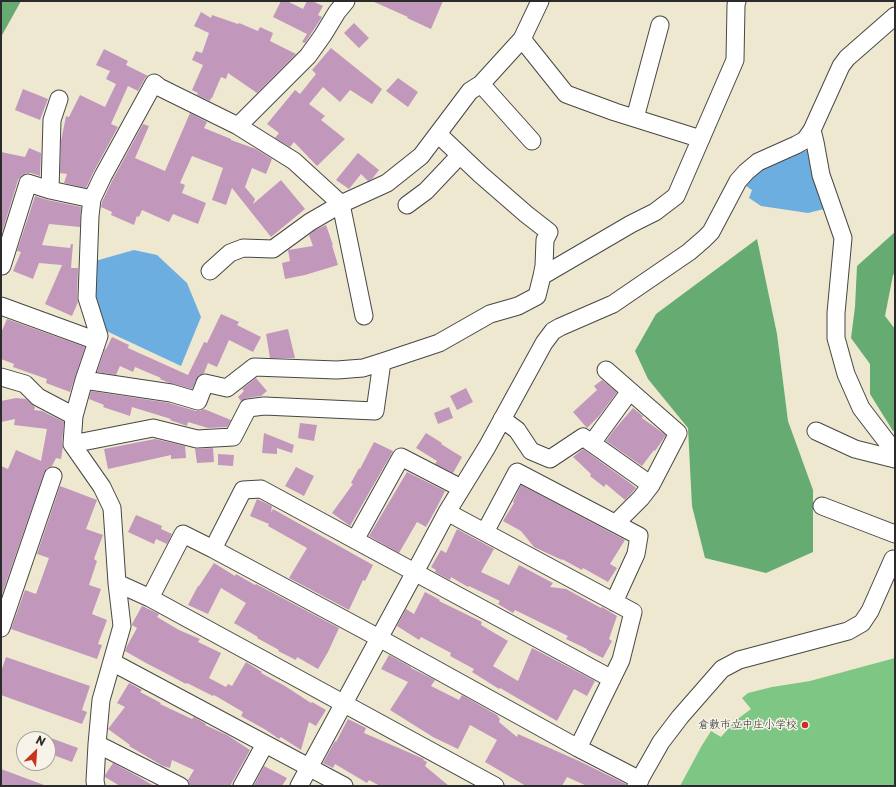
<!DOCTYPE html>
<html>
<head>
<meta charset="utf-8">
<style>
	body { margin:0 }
	#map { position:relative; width:896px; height:787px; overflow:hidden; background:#eee8d0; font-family:"Playpen Sans",sans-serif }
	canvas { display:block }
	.frame { position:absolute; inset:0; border:2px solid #2b2b2b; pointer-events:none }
	.north { position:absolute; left:16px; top:731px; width:40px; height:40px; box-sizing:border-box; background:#f7f3e8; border:1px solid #a5a39c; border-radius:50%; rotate:25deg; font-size:11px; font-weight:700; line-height:16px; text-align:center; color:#2b2b2b }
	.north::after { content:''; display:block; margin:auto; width:14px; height:18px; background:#c8321e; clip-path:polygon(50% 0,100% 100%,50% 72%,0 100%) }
</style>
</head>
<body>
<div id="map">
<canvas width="896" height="787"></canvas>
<div class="frame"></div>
<div class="north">N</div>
</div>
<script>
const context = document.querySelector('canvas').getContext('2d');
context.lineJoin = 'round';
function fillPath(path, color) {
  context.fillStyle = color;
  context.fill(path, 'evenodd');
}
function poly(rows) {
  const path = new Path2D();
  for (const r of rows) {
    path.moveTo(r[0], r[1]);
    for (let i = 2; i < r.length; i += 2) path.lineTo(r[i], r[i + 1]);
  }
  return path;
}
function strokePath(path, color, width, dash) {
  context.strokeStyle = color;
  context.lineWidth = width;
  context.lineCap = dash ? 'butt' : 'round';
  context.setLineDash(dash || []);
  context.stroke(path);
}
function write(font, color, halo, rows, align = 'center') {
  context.font = font + ' "Playpen Sans","Klee One",sans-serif';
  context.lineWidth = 3;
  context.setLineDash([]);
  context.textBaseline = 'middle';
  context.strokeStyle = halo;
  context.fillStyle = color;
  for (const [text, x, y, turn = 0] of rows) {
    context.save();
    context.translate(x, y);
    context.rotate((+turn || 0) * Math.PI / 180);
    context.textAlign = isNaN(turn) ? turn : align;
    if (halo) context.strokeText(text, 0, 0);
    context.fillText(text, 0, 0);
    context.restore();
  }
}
const green = poly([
	[895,658,895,786,680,786,701,747,711,731,721,737,735,721,751,709,742,698,748,693,772,687,810,681]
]);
const forest = poly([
	[1,1,21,1,1,37],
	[895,232,895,273,893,275,885,316,895,329,895,430,893,431,870,394,870,364,851,338,855,307,857,266],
	[757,239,777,334,788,421,813,490,813,552,766,573,705,558,692,506,688,428,648,379,635,351,656,314]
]);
const water = poly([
	[814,148,828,208,808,213,761,206,749,198,752,190,746,186,754,175,766,167,792,155],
	[134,250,157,255,187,283,201,317,181,366,102,329,94,292,95,261]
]);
const building = poly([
	[281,1,287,1,303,9,307,1,312,1,323,6,318,15,322,17,305,43,302,42,307,34,273,17],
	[372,1,443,1,431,29,407,18,408,17],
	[201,12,211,18,212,15,238,24,239,23,258,31,260,27,273,33,270,41,296,54,257,93,228,73,226,79,221,77,212,98,211,98,210,101,197,95,198,93,192,90,203,65,192,60,196,51,202,53,209,33,194,26],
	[354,23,369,38,359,48,344,33],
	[331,48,382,89,372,104,350,90,340,102,323,87,309,104,325,116,321,120,345,139,317,166,294,142,290,147,275,138,279,133,267,124,295,90,300,94,316,74,312,70],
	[104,49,128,61,126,65,148,76,145,78,138,91,128,86,111,124,118,127,94,171,86,188,64,183,67,174,60,173,61,141,66,116,69,117,80,95,105,107,116,84,106,79,110,71,96,65],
	[398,78,418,92,408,107,386,91],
	[23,89,48,99,40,120,15,110],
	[190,113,207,122,204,128,231,139,231,140,256,149,272,159,266,174,252,168,245,187,255,199,253,204,281,180,305,209,271,237,232,188,226,205,212,200,223,168,192,156,180,183,185,185,182,193,206,203,198,224,173,214,169,222,142,210,139,217,137,216,134,225,111,215,112,212,101,207,102,202,112,181,143,124,149,126,135,158,165,171],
	[29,148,41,153,40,176,31,173,26,173,21,176,18,180,1,236,1,152,25,157],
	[358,153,379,170,372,179,368,181,361,174,349,189,336,180],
	[35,196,48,200,81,207,80,227,49,224,42,245,70,248,71,244,73,244,71,268,78,268,77,298,78,302,72,316,45,304,62,265,39,263,33,279,13,271,21,252,17,251],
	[326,225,333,245,332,245,338,265,305,275,285,279,282,263,290,261,288,250,313,246,309,235,315,230],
	[221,314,239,322,237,325,261,337,253,352,229,340,217,367,208,363,204,373,198,376,192,389,167,382,160,379,161,378,135,367,133,372,120,366,116,375,97,372,105,349,106,349,112,337,129,345,128,348,188,375,204,342,207,343],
	[7,319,85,347,70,392,46,383,47,379,13,367,14,364,1,359,1,333],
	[288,329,295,358,270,358,266,334],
	[256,378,267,391,261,396,247,398,241,401,238,397,244,391,242,389],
	[602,380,617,392,599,416,587,428,573,412,597,390,594,386],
	[466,388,473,402,457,410,450,396],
	[91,391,169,403,196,411,200,411,204,409,231,420,227,427,208,428,188,422,187,426,170,420,171,419,132,407,130,416,103,407,104,405,89,399],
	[16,398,26,399,35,407,34,410,42,411,64,422,62,443,63,447,61,459,56,458,52,466,47,468,44,473,1,597,1,466,8,469,16,450,41,461,47,429,14,425,15,419,1,422,1,401],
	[449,407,453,418,438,424,434,413],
	[633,408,643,416,642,418,666,435,655,451,654,450,642,466,606,441,614,430],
	[300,423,317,425,314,441,298,438],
	[264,433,294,445,292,453,277,448,277,454,262,453],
	[426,433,442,443,441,444,462,457,453,473,435,464,437,461,416,448],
	[155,439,185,446,186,458,171,459,171,455,108,469,104,449],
	[374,442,393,451,350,526,332,513,353,484,351,483,359,468,360,469],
	[213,448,214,462,197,463,195,449],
	[583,449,630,483,636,488,625,500,606,484,604,487,590,476,591,474,573,457],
	[218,454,234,455,233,466,218,465],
	[296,467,314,476,304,496,285,486],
	[407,472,445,491,437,507,426,527,417,522,399,553,369,536],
	[521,485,625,540,610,564,617,568,608,582,583,568,582,570,562,559,562,560,534,547,521,531,503,521,514,503,513,502],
	[60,486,97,500,86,529,103,535,94,559,97,561,89,585,101,589,92,614,107,620,98,644,102,645,97,659,11,629,25,590,36,594,49,558,37,554],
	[257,499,272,506,271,513,273,509,373,565,365,581,363,580,349,610,289,578,307,548,268,526,269,524,250,516],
	[136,515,162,526,161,529,172,534,167,544,156,539,154,544,128,532],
	[457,529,494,549,481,572,509,585,519,565,553,583,550,587,566,589,601,608,602,607,617,616,609,639,612,641,603,658,587,650,587,649,566,639,568,636,515,610,513,613,498,604,500,601,469,586,468,587,451,577,450,580,435,572,436,570,431,567,441,550,446,553],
	[214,563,235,576,236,574,255,585,256,584,339,628,328,652,318,669,297,657,296,660,278,651,279,650,257,638,258,637,234,623,246,603,221,588,208,614,188,605,198,586,199,586],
	[425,592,440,600,439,601,482,622,481,625,508,641,493,666,518,681,532,648,540,652,595,681,587,696,574,689,557,721,500,688,499,689,472,672,474,669,450,656,451,653,421,637,419,640,397,626,406,609,414,614],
	[142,606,159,614,157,617,179,630,200,639,198,642,221,653,209,678,226,687,228,684,232,686,246,662,262,672,261,673,285,686,311,703,312,702,326,710,316,726,309,722,301,750,281,737,279,739,266,730,241,716,243,712,214,695,213,696,187,683,186,684,173,677,146,663,125,651,127,646,137,628,132,625,132,624],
	[389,655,411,667,411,668,435,680,431,686,459,700,462,695,497,715,500,719,499,722,517,737,518,734,579,761,626,784,626,786,587,786,567,777,562,786,526,786,485,762,497,740,470,725,458,749,433,737,390,710,408,682,381,669],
	[6,657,90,686,82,710,87,712,82,724,1,695,1,672],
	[129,683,142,690,140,692,161,703,160,704,192,719,194,717,206,724,205,725,227,735,250,750,230,786,190,786,188,780,194,770,172,760,170,768,163,766,129,746,130,745,108,729,125,707,117,703],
	[348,719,366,728,364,733,424,759,423,760,427,762,425,766,449,786,380,786,369,780,367,783,335,764,333,768,323,763,335,741,336,742],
	[48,737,78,748,72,762,48,753],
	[113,763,139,777,154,786,120,786,105,777,105,775],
	[264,766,287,778,282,786,256,786,254,785],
	[1,769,44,785,43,786,1,786]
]);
const minor = poly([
	[522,39,566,94,615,112,701,139],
	[481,84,532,141],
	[635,118,660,25],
	[238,126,308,56,323,35,337,12,346,1],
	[812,130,815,142,821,175,843,238,836,313,836,338,846,374,861,408,887,442,895,456],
	[438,134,480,174,526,214,549,232,545,240,544,266,542,276],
	[50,190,52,120,59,99],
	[407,205,426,191,460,155],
	[2,266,28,183,50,190,92,199],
	[210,271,230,253,243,248,273,249,310,222,341,204,364,316],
	[1,306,97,341],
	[606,370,678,433,651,485,641,498,616,523],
	[1,377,25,384,38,397,74,416],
	[84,380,171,393,198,401,205,383,227,388,254,367,337,370,363,368,382,362,439,343,490,314,518,306,537,296,542,276,631,224,655,212,676,196,735,60,736,5,737,1],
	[502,419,517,430,531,451,550,459,583,437,651,485],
	[816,431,855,449,895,459],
	[592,443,630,391],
	[72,444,153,428,197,439,233,437,248,408,264,406,375,411,382,362],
	[822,506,895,534],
	[447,512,633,612,621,660,578,748,640,780],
	[485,532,517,472,639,536,636,554,614,602],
	[355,540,401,457,461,488],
	[213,549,379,638,578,748],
	[117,583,150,598,495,786],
	[150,598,183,534,213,549,243,490,261,489,612,679],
	[1,628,53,476],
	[112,662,344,786],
	[97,744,180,786],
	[96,786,95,781,97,744,101,700,122,626,117,583,112,508,102,487,72,444,74,416,84,380,99,336,87,298,90,216,92,199,103,176,154,83,159,87,238,126,294,161,341,204,387,183,421,156,470,91,481,84,522,39,540,1],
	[242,786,265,744],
	[299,786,415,572,447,512,487,447,544,343,553,331,560,327,613,304,689,252,704,239,711,232,738,181,746,172,758,162,796,145,805,140,812,130,841,66,847,58,895,16],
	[636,786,661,742,680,717,722,669,739,660,848,631,862,623,870,611,893,559]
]);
const markers = [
	[805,725,4,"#c8321e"]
];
const poiNames = [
	["倉敷市立中庄小学校",797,725]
];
fillPath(green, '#7ec683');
fillPath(forest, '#66ab71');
fillPath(water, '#6daee1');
fillPath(building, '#c198bb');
strokePath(minor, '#484744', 19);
strokePath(minor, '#fff', 17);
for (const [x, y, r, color] of markers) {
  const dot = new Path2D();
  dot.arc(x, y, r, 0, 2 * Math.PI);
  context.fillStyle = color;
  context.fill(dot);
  strokePath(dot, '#f7f3e8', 1.5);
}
write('11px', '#2b2b2b', '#f7f3e8', poiNames, 'right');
</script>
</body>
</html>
